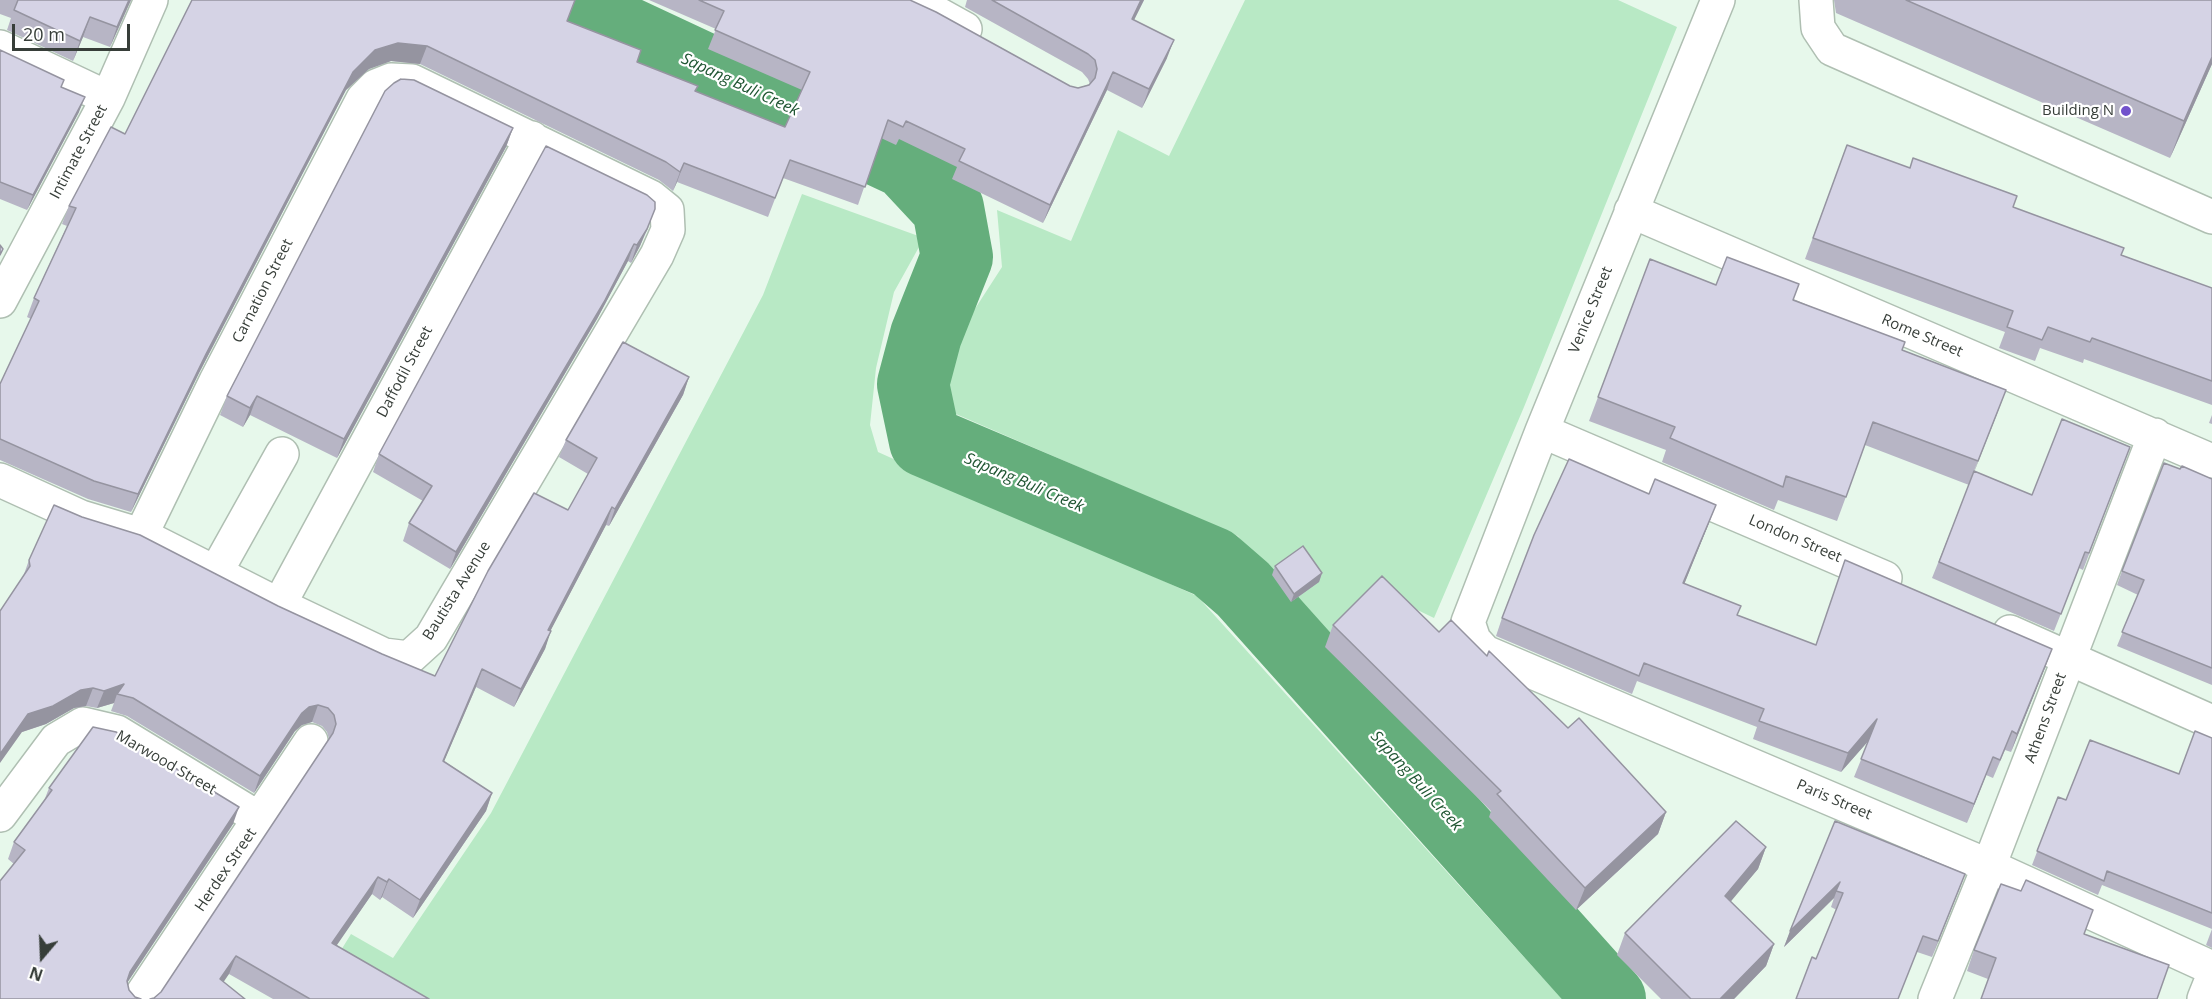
<!DOCTYPE html>
<html>
<head>
<meta charset="utf-8">
<style>
	body { margin:0 }
	#map { position:relative; width:2212px; height:999px; overflow:hidden; background:#e7f8eb; font-family:"Open Sans",sans-serif }
	canvas { display:block }
	.north { position:absolute; left:12px; top:927px; width:60px; height:60px; -webkit-text-stroke:4px #fff; paint-order:stroke; rotate:199deg; font-size:16px; font-weight:700; line-height:24px; text-align:center; color:#373e39 }
	.north::after { content:''; display:block; margin:auto; width:21px; height:27px; background:#373e39; clip-path:polygon(50% 0,100% 100%,50% 72%,0 100%) }
	.scale { position:absolute; left:12px; top:24px; width:118px; height:27px; box-sizing:border-box; border:3px solid #373e39; border-top:0; padding-left:8px; font-size:18px; line-height:21px; white-space:nowrap; color:#373e39; -webkit-text-stroke:4px #fff; paint-order:stroke }
</style>
</head>
<body>
<div id="map">
<canvas width="2212" height="999"></canvas>
<div class="north">N</div>
<div class="scale">20 m</div>
</div>
<script>
const context = document.querySelector('canvas').getContext('2d');
context.lineJoin = 'round';
function fillPath(path, color) {
  context.fillStyle = color;
  context.fill(path, 'evenodd');
}
function poly(rows) {
  const path = new Path2D();
  for (const r of rows) {
    path.moveTo(r[0], r[1]);
    for (let i = 2; i < r.length; i += 2) path.lineTo(r[i], r[i + 1]);
  }
  return path;
}
function strokePath(path, color, width, dash) {
  context.strokeStyle = color;
  context.lineWidth = width;
  context.lineCap = dash ? 'butt' : 'round';
  context.setLineDash(dash || []);
  context.stroke(path);
}
function write(font, color, halo, rows, align = 'center') {
  context.font = font + ' "Open Sans",sans-serif';
  context.lineWidth = 4.5;
  context.setLineDash([]);
  context.textBaseline = 'middle';
  context.strokeStyle = halo;
  context.fillStyle = color;
  for (const [text, x, y, turn = 0] of rows) {
    context.save();
    context.translate(x, y);
    context.rotate((+turn || 0) * Math.PI / 180);
    context.textAlign = isNaN(turn) ? turn : align;
    if (halo) context.strokeText(text, 0, 0);
    context.fillText(text, 0, 0);
    context.restore();
  }
}
const green = poly([
	[1245,0,1618,0,1677,27,1524,407,1434,618,1376,590,1317,649,1238,536,949,411,949,349,1002,267,997,210,1071,241,1118,130,1169,156],
	[802,194,924,238,894,292,876,368,870,425,878,452,1197,596,1562,999,311,999,351,934,393,958,491,813,763,295]
]);
const river = poly([
	[557,0,906,163,948,208,957,257,926,335,913,384,925,441,1213,563,1243,589,1610,999]
]);
const minor = poly([
	[913,0,965,29],
	[1718,0,1542,431,1468,622,1474,640,1485,652,1989,866,2212,968],
	[1816,0,1818,28,1832,49,2212,217],
	[0,47,108,98],
	[1631,211,2212,461],
	[0,301,108,98,151,0],
	[1542,431,1885,578],
	[0,480,81,517,141,535,279,605,384,655,409,658,431,638,657,255,668,230,667,210,651,197,412,81,391,80,376,86,363,99,216,381,141,535],
	[216,572,282,454],
	[279,605,532,138],
	[2010,632,2212,722],
	[0,815,56,740,83,724,117,732,260,819],
	[139,999,311,741],
	[1935,999,1989,866,2155,435],
	[2204,999,2212,979]
]);
const wall = poly([
	[0,0,131,0,110,47,83,37,73,61,7,30,11,18,0,14],
	[192,0,567,21,637,62,695,91,785,127,802,90,708,49,716,29,649,0,910,0,1070,86,1078,88,1090,84,1088,79,1082,72,965,7,967,0,1144,0,1134,20,1167,58,1142,108,1107,90,1043,223,952,179,957,167,899,139,896,145,881,138,858,205,783,178,768,217,677,182,673,191,659,180,420,64,391,61,369,69,346,90,199,373,131,512,88,499,0,460,0,384,31,319,27,317,34,298,67,226,62,224,69,206,125,134],
	[1834,0,2212,0,2212,64,2170,158,1836,13],
	[0,50,62,87,79,112,27,210,0,199],
	[513,128,506,147,337,458,250,415,243,427,220,415,227,396],
	[1847,145,2013,207,2121,255,2212,288,2212,405,2084,359,2083,363,2040,348,2035,361,1999,348,2005,332,1805,259],
	[649,226,640,246,631,263,628,261,597,319,450,569,403,541,409,523,423,501,373,472,379,454],
	[1650,259,1716,285,1793,300,1902,350,2006,390,1974,471,2032,495,2130,447,2083,570,2079,568,2054,631,1932,578,1969,485,1865,445,1837,521,1778,500,1774,510,1662,462,1666,450,1589,421],
	[689,377,683,395,609,526,606,525,550,631,545,649,514,707,476,687,444,761,492,793,486,811,413,918,382,897,380,900,372,894,336,945,429,999,273,999,229,974,154,998,161,992,329,739,327,732,322,726,312,722,302,725,295,731,254,793,127,716,111,711,114,703,97,708,86,706,74,708,46,724,22,732,23,577,29,560,278,606,382,654,435,676,568,510,588,474,559,457,566,440],
	[2212,415,2212,424,2209,423],
	[2180,469,2212,479,2212,685,2117,646,2138,595,2117,585,2122,571],
	[1649,494,1709,523,1684,584,1737,615,1816,645,2052,649,2011,752,2005,750,1993,778,1986,775,1967,823,1854,777,1869,740,1841,772,1753,739,1757,727,1637,681,1632,694,1496,636,1502,618],
	[1275,566,1322,573,1319,582,1291,602,1272,575],
	[1333,625,1439,632,1487,656,1568,728,1666,812,1658,834,1576,910,1489,817,1491,811,1325,647],
	[2212,738,2212,948,2206,945,2212,929,2102,885,2098,895,2032,865,2058,797,2066,800,2179,774],
	[49,788,233,824,127,983,129,990,135,997,0,999,14,864,8,859,14,842,44,801],
	[1835,821,1965,874,1932,957,1917,952,1831,907,1834,898,1784,947],
	[1766,847,1758,869,1730,901,1774,944,1766,966,1734,999,1661,999,1617,955,1625,933],
	[2021,891,1988,979,1967,971,1974,950]
]);
const shadedWall = poly([
	[129,0,131,0,110,47,117,27],
	[1141,0,1144,0,1125,38,1132,19],
	[90,17,83,37,73,61,80,41],
	[1174,40,1167,58,1142,108,1149,89],
	[398,43,427,46,420,64,391,61,369,69,346,90,199,373,131,512,138,494,206,354,353,72,375,50],
	[2212,57,2212,64,2170,158,2184,121],
	[1113,72,1107,90,1043,223,1050,205],
	[85,97,79,112,27,210,33,195],
	[513,128,506,147,337,458,344,439],
	[684,163,677,182,673,191,680,172],
	[655,209,640,246,631,263,637,245],
	[634,244,628,261,597,319,450,569,456,552],
	[689,377,683,395,609,526,615,509],
	[2006,390,1997,414,1969,485,1978,461],
	[257,396,250,415,243,427,250,408],
	[1716,505,1709,523,1677,602,1683,583],
	[612,507,606,525,542,647,548,630],
	[1322,573,1319,582,1291,602,1294,594],
	[551,631,545,649,514,707,521,689],
	[2052,649,2045,668,2011,752,2017,734],
	[482,669,476,687,437,778,443,761],
	[124,684,117,694,114,703,97,708,104,691],
	[93,688,86,706,74,708,46,724,22,732,0,763,0,754,28,714,81,690],
	[318,705,312,722,302,725,295,731,254,793,260,776,302,713,309,707],
	[1877,719,1871,738,1841,772,1848,753],
	[1993,757,1986,775,1967,823,1974,804],
	[492,793,486,811,413,918,420,900],
	[239,807,233,824,123,989,130,972],
	[1666,812,1658,834,1576,910,1585,888],
	[1766,847,1758,869,1717,918,1725,896],
	[1965,874,1959,890,1932,957,1938,941],
	[378,877,372,894,326,961,332,943],
	[389,879,382,897,380,900,387,882],
	[1840,882,1834,898,1784,947,1790,931],
	[1774,944,1766,966,1734,999,1720,999],
	[236,956,229,974,214,996,220,979]
]);
const building = poly([
	[18,0,129,0,117,27,90,17,80,41,14,10,18,0],
	[192,0,575,0,567,21,641,50,637,62,698,86,695,91,785,127,810,72,715,30,724,11,699,0,910,0,936,12,1070,86,1078,88,1089,85,1095,78,1097,69,1095,60,1088,54,992,0,1141,0,1132,19,1174,40,1149,89,1113,72,1050,205,959,161,965,149,906,121,903,127,888,120,865,187,790,160,775,198,684,163,680,172,666,162,427,46,398,43,375,50,353,72,206,354,138,494,94,481,0,439,0,384,39,301,34,298,76,208,69,206,111,127,125,134,192,0],
	[1906,0,2212,0,2212,57,2184,121,1906,0],
	[0,50,64,80,61,87,85,97,33,195,0,182,0,50],
	[401,79,414,80,513,128,344,439,257,396,250,408,227,396,385,91,394,83,401,79],
	[1847,145,1910,168,1913,158,2017,196,2013,207,2124,248,2121,255,2212,288,2212,381,2092,338,2090,342,2048,327,2042,340,2007,327,2013,311,1813,238,1847,145],
	[546,146,647,195,655,202,655,209,647,229,637,245,634,244,604,302,456,552,409,523,432,486,379,454,546,146],
	[0,245,3,249,0,255,0,245],
	[1727,257,1799,284,1793,300,1905,342,1902,350,2006,390,1978,461,1873,422,1846,497,1786,476,1783,487,1670,438,1675,427,1598,397,1650,259,1716,285,1727,257],
	[623,342,689,377,615,509,612,507,548,630,551,631,521,689,482,669,443,761,492,793,420,900,389,879,387,882,378,877,332,943,429,999,310,999,236,956,220,979,245,999,150,999,154,998,161,992,333,733,336,724,334,715,328,708,318,705,309,707,302,713,260,776,133,698,117,694,124,684,104,691,93,688,81,690,53,706,28,714,0,754,0,611,30,566,29,560,54,505,82,517,140,535,278,606,382,654,435,676,488,571,534,493,568,510,597,458,566,440,623,342],
	[2062,419,2130,447,2089,553,2085,552,2061,614,1939,562,1974,471,2032,495,2062,419],
	[1569,459,1649,494,1655,479,1716,505,1683,583,1741,606,1737,615,1816,645,1845,560,2052,649,2017,734,2012,731,2000,760,1993,757,1974,804,1861,759,1877,719,1848,753,1759,721,1764,709,1644,663,1639,676,1502,618,1534,535,1569,459],
	[2164,463,2180,469,2182,466,2212,479,2212,668,2122,632,2144,580,2122,571,2164,463],
	[1303,546,1322,573,1294,594,1275,566,1303,546],
	[1382,576,1439,632,1451,620,1487,656,1489,651,1568,728,1579,718,1666,812,1585,888,1497,794,1501,791,1333,625,1382,576],
	[93,727,116,732,239,807,130,972,127,981,129,990,135,997,141,999,0,999,0,881,25,850,14,842,52,790,49,788,93,727],
	[2195,731,2212,738,2212,913,2107,871,2104,881,2037,851,2058,797,2066,800,2090,740,2179,774,2195,731],
	[1736,821,1766,847,1725,896,1774,944,1720,999,1691,999,1625,933,1736,821],
	[1835,821,1965,874,1938,941,1923,936,1898,999,1796,999,1812,957,1816,959,1843,893,1836,891,1840,882,1790,931,1835,821],
	[2026,880,2093,910,2084,934,2169,965,2157,999,1981,999,1996,958,1974,950,2001,884,2021,891,2026,880]
]);
const markers = [
	[2126,111,6,"#7252cc"]
];
const poiNames = [
	["Building N",2114,111]
];
const streetNames = [
	["Intimate Street",79,152,-62],
	["Carnation Street",263,291,-63],
	["Venice Street",1591,310,-68],
	["Rome Street",1922,336,23],
	["Daffodil Street",405,372,-62],
	["London Street",1795,539,23],
	["Bautista Avenue",457,591,-58],
	["Athens Street",2046,718,-70],
	["Marwood Street",166,763,30],
	["Paris Street",1834,800,23],
	["Herdex Street",226,870,-56]
];
const waterNames = [
	["Sapang Buli Creek",740,85,25],
	["Sapang Buli Creek",1024,483,23],
	["Sapang Buli Creek",1416,781,48]
];
fillPath(green, '#b8e9c5');
strokePath(river, '#65ae7c', 72);
strokePath(minor, '#afbfb2', 36);
strokePath(minor, '#fff', 33);
fillPath(wall, '#b7b5c5');
fillPath(shadedWall, '#9594a0');
fillPath(building, '#d5d3e5');
strokePath(building, '#9594a0', 1.5);
for (const [x, y, r, color] of markers) {
  const dot = new Path2D();
  dot.arc(x, y, r, 0, 2 * Math.PI);
  context.fillStyle = color;
  context.fill(dot);
  strokePath(dot, '#fff', 2);
}
write('15px', '#373e39', '#fff', poiNames, 'right');
write('15px', '#373e39', '#fff', streetNames);
write('italic 16px', '#1f5532', '#fff', waterNames);
</script>
</body>
</html>
